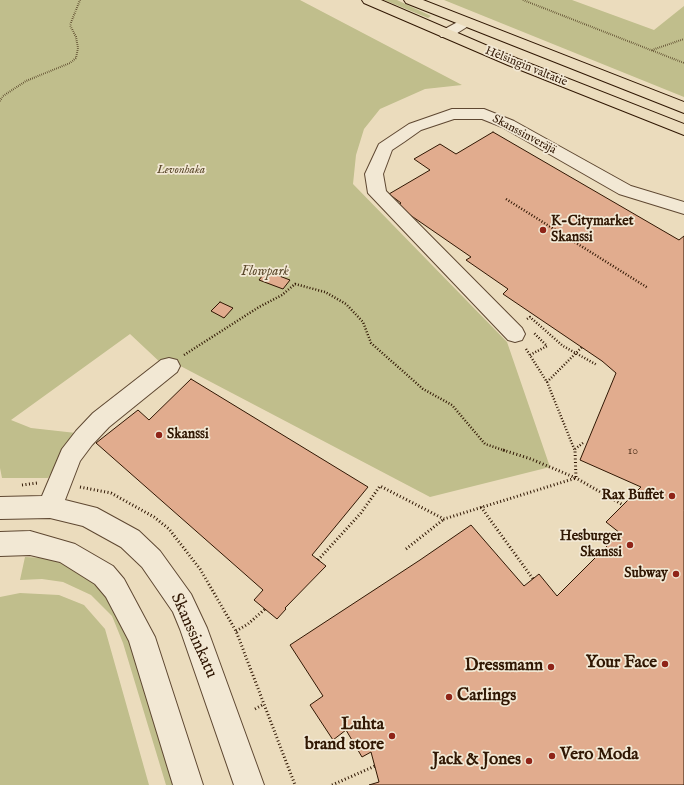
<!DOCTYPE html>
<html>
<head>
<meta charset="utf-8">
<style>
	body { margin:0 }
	canvas { display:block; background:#ebdcbd }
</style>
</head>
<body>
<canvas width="684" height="785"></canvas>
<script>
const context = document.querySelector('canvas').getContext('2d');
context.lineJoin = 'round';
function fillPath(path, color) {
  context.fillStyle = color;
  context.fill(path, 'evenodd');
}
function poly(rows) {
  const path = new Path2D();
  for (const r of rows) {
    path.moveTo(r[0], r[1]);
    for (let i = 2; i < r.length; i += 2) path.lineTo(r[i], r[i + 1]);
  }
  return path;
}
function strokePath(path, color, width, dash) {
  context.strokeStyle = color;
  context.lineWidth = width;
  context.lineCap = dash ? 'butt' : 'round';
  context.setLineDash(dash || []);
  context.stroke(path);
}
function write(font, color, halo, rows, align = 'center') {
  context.font = font + ' "IM FELL English",serif';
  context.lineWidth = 3.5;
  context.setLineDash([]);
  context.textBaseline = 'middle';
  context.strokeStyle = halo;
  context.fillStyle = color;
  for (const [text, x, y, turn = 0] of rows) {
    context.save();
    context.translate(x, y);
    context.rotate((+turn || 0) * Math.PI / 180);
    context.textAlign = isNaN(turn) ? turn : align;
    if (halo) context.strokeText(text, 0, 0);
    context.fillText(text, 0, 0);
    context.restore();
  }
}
const green = poly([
	[0,0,300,0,462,85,425,89,380,109,364,129,356,155,353,184,507,342,550,467,430,497,169,360,163,365,130,334,11,420,31,428,76,433,48,478,2,478,0,468],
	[384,0,397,0,431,16,428,18],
	[444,0,572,0,654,30,684,6,684,97],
	[25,557,44,558,70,566,102,586,122,612,180,785,166,785,123,643,112,616,91,595,63,582,42,579,20,580],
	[20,593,59,595,84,605,105,629,149,785,0,785,0,597]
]);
const building = poly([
	[493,132,679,240,684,236,684,785,369,785,379,782,371,752,362,757,346,730,333,740,310,705,323,696,290,645,420,560,471,525,524,586,539,574,557,596,620,533,606,522,641,487,580,460,616,373,602,361,503,294,508,289,466,260,471,257,397,206,401,203,389,194,430,170,414,159,440,144,456,154,493,132],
	[266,271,290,280,283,289,259,280,266,271],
	[220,302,233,308,224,318,211,311,220,302],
	[191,379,368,487,312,555,326,566,285,608,286,609,277,619,254,600,263,590,96,443,138,410,149,420,191,379]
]);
const pathFar2 = poly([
	[523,0,684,63],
	[652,50,684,39],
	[0,101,3,96,26,81,70,63,76,58,78,48,76,37,70,25,80,0]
]);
const pathFar1 = poly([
	[506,199,648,288],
	[527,319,530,317,563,346,597,365],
	[526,349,547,382,575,451],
	[184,355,259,307,282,295,295,284,325,292,346,304,363,322,371,343,423,389,452,405,485,444,506,451],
	[530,355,547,346,534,333],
	[547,382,582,347],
	[575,449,583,443]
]);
const path = poly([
	[503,450,531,459,576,478,623,505],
	[22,485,37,483],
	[80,487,111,493,154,517,169,529,200,569,236,631,295,785],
	[481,507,533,579],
	[406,549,444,519],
	[318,560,361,513,380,486,444,519,576,478,575,450],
	[236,631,248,624,265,609],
	[255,709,264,704],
	[332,785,375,766]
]);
const minor = poly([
	[465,18,470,19,472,22,470,25,451,37,441,37,439,34,441,31,465,18],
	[452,109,484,109,514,121,631,186,684,202,684,214,619,194,502,127,482,119,454,119,421,130,404,142,392,150,383,174,386,191,522,328,525,334,522,340,515,342,508,340,368,193,365,174,379,144,409,124,452,109],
	[169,358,177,360,180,366,177,372,109,427,92,445,80,461,65,500,97,508,139,531,160,551,191,594,207,628,264,785,234,785,180,629,173,612,142,567,121,547,83,526,50,518,0,519,0,497,42,496,62,449,76,431,93,413,161,360,169,358],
	[30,531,75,544,113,566,124,579,155,637,203,785,173,785,129,641,106,597,95,584,60,562,30,555,0,556,0,532,30,531]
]);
const highway = poly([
	[362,0,381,0,518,59,684,124,684,135,508,65,364,3,362,0],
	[404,0,423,0,684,102,684,113,406,3,404,0]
]);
const markers = [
	[543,230,4,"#8f2418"],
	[159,435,4,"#8f2418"],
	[672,496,4,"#8f2418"],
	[630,545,4,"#8f2418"],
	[676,574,4,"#8f2418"],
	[665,664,4,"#8f2418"],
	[551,667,4,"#8f2418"],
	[449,697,4,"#8f2418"],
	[392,736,4,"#8f2418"],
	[552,756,4,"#8f2418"],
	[529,761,4,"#8f2418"]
];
const farStreetnames = [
	["Helsingin valtatie",526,67,22],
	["Skanssinveräjä",524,135,28]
];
const farParknames = [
	["Levonhaka",181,171]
];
const numberNames = [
	["10",633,452]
];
const poiNames = [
	["K-Citymarket",551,222,"left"],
	["Skanssi",551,238,"left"],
	["Skanssi",167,435,"left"],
	["Rax Buffet",664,496],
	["Hesburger",622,537],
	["Skanssi",622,553],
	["Subway",668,574]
];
const parkNames = [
	["Flowpark",265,272]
];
const nearStreetnames = [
	["Skanssinkatu",193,636,66]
];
const nearPoinames = [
	["Your Face",657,664],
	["Dressmann",543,667],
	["Carlings",457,697,"left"],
	["Luhta",384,726],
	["brand store",384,746],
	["Vero Moda",560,756,"left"],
	["Jack & Jones",521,761]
];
fillPath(green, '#c0be8c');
fillPath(building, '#e1ac8e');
strokePath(building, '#301703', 1);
strokePath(minor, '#5f4832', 2);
strokePath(highway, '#301703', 2);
strokePath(pathFar2, '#301703', 2, [0.5, 1.5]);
strokePath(pathFar1, '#301703', 2.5, [1, 2]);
strokePath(path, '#301703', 3, [1, 2.5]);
fillPath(minor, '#f2e8d4');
fillPath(highway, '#ebdcbd');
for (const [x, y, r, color] of markers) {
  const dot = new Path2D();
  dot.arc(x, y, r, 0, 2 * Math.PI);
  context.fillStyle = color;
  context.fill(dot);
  strokePath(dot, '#f2e8d4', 1.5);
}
write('12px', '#301703', '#f2e8d4', farStreetnames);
write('italic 12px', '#5b492c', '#f2e8d4', farParknames);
write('12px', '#5c3c26', null, numberNames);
write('bold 14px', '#301703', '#f2e8d4', poiNames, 'right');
write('italic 14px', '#5b492c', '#f2e8d4', parkNames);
write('17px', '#301703', '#f2e8d4', nearStreetnames);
write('bold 17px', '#301703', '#f2e8d4', nearPoinames, 'right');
</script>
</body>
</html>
